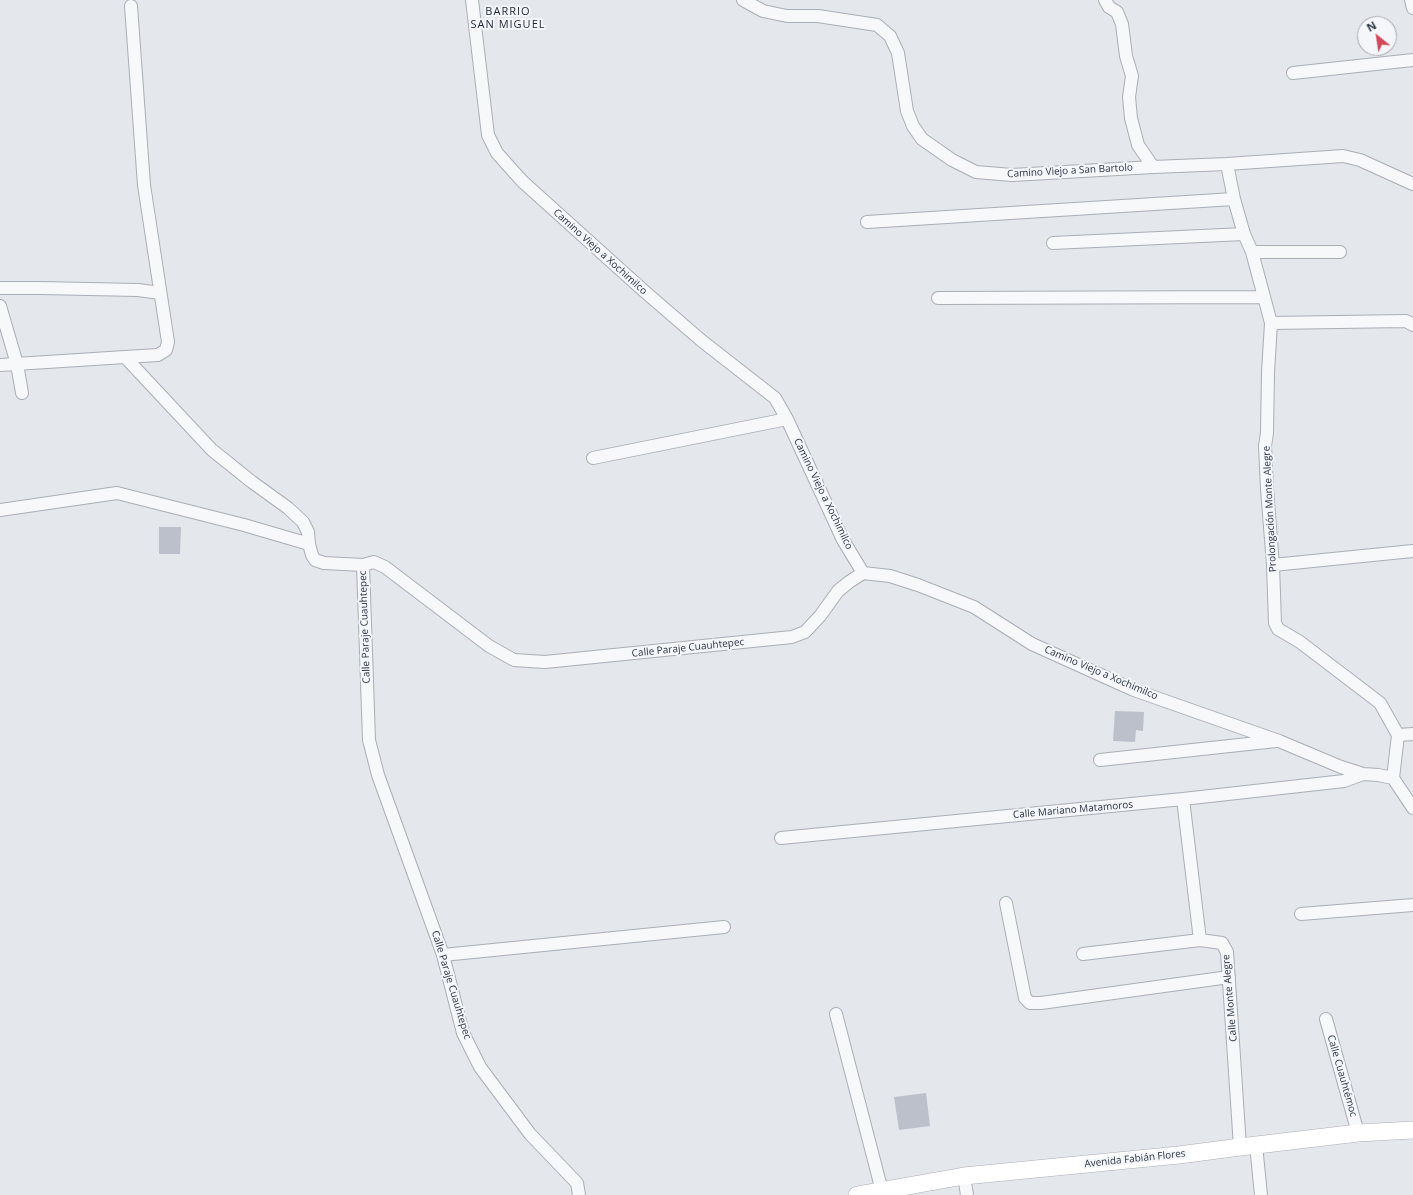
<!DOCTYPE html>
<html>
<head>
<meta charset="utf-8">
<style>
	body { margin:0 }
	#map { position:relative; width:1413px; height:1195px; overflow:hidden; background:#e4e7ec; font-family:"Open Sans",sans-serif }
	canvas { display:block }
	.north { position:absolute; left:1357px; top:16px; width:40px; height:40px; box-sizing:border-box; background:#f4f6f9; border:1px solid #a4a8b1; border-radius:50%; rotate:330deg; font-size:11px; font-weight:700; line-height:16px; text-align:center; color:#2b3445 }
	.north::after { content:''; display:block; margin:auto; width:14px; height:18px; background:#d1495b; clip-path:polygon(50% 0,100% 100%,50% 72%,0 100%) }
</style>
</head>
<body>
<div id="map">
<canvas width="1413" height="1195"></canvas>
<div class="north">N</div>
</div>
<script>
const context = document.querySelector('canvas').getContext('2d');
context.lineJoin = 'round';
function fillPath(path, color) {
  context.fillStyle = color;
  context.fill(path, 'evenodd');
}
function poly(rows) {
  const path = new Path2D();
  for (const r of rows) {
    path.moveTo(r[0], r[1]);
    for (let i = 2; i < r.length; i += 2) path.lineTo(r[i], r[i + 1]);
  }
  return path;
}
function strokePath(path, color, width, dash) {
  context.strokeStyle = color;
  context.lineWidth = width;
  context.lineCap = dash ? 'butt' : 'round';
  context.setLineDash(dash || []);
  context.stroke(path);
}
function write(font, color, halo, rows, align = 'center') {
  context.font = font + ' "Open Sans",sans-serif';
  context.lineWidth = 4;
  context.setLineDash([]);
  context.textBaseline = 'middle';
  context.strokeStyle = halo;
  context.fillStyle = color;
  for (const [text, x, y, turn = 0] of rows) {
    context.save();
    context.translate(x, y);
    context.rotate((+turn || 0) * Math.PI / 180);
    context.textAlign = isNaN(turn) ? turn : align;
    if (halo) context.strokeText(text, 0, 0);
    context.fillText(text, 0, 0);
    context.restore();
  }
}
const building = poly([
	[159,527,181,527,180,554,159,554],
	[1115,711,1144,712,1143,731,1136,730,1135,742,1113,741],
	[926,1093,930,1126,899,1130,894,1097]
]);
const street = poly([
	[472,0,488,135,497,153,522,181,644,291,702,341,775,398,787,419,843,540,863,573,890,576,918,585,974,607,1032,644,1134,690,1279,741,1341,767,1363,774,1378,775,1393,778],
	[743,0,763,11,787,16,818,16,877,25,890,36,898,53,907,111,913,126,922,139,952,160,976,172,1012,175,1153,167,1227,164,1343,156,1360,160,1413,184],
	[1105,0,1109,7,1117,12,1122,24,1126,56,1132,76,1129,97,1131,118,1138,145,1153,167],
	[1411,0,1413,8],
	[1293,73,1413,60],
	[1227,164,1234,199,1244,234,1252,252,1271,323,1268,372,1267,433,1265,446,1267,489,1273,565,1275,623,1278,629,1300,642,1380,703,1398,735,1393,778],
	[867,222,1234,199],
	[1053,243,1244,234],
	[1252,252,1340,252],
	[0,288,40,288,138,290,160,293],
	[938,298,1264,297],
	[0,306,17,364,22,393],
	[1271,323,1406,321,1413,325],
	[0,365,125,357],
	[593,458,787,419],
	[0,510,117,493,244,525,309,544,308,532,303,522,288,508,252,482,212,450,125,357,158,355,166,350,168,342,144,185,131,6],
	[309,544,312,555,315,560,324,563,363,565],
	[1273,565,1413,551],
	[1398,735,1413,734],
	[1100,760,1276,741],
	[1393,778,1413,808],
	[1183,799,1200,940,1222,943,1227,952,1240,1147],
	[781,838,1183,799,1344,781,1363,774],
	[1006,903,1025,998,1030,1003,1041,1003,1229,977],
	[1301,914,1413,905],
	[1083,954,1200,940],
	[443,955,724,927],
	[836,1014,882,1191],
	[1326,1019,1358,1133],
	[1256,1145,1261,1195],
	[964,1176,967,1195],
	[579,1195,577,1183,530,1134,480,1067,463,1033,443,955,378,775,369,740,363,565,374,562,385,567,489,646,514,660,545,662,792,637,805,632,820,616,838,591,849,582,863,573]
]);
const secondary = poly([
	[857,1195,964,1176,1179,1155,1240,1147,1358,1133,1413,1130]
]);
const streetNames = [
	["Camino Viejo a San Bartolo",1070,171,-3],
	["Camino Viejo a Xochimilco",600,252,42],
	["Camino Viejo a Xochimilco",823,494,64],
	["Prolongación Monte Alegre",1270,509,-93],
	["Calle Paraje Cuauhtepec",365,627,-92],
	["Calle Paraje Cuauhtepec",688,648,-6],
	["Camino Viejo a Xochimilco",1101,673,23],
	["Calle Mariano Matamoros",1073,810,-5],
	["Calle Paraje Cuauhtepec",451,985,73],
	["Calle Monte Alegre",1230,998,-95],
	["Calle Cuauhtémoc",1342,1076,74],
	["Avenida Fabián Flores",1135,1159,-6]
];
const neighbourhoodNames = [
	["BARRIO",508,12],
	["SAN MIGUEL",508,25]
];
fillPath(building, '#bbc0ca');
strokePath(street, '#a9aeb7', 14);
strokePath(secondary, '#a9aeb7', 18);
strokePath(street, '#f7f8fa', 12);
strokePath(secondary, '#fff', 17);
write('10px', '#2b3445', '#f4f6f9', streetNames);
context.letterSpacing = '1px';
write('11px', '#1d2536', '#f4f6f9', neighbourhoodNames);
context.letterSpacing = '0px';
</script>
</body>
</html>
